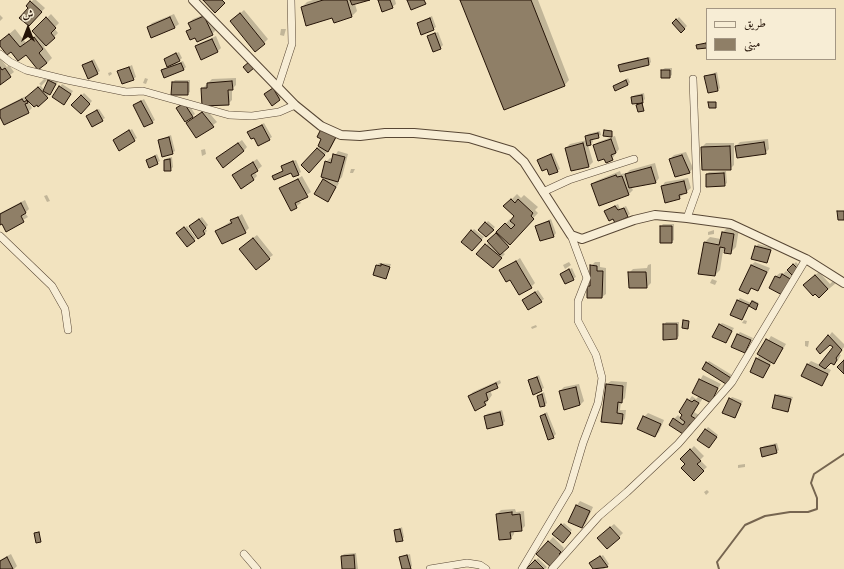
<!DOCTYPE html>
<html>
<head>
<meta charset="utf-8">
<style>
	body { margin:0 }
	#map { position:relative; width:844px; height:569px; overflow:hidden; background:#f2e3bf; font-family:Vollkorn,Amiri,serif }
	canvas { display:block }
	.legend { position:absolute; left:706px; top:8px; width:130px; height:52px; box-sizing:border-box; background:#f7edd5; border:1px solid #a39683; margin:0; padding:5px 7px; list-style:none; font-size:12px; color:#241307 }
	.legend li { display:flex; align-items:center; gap:8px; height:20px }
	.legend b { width:20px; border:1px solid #a39683 }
	.north { position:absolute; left:8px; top:8px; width:40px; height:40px; -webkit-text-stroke:3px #f7edd5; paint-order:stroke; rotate:0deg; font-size:11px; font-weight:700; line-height:16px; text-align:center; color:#241307 }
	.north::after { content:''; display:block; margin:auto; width:14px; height:18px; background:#241307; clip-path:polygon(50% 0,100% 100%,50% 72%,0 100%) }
</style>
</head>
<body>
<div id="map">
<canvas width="844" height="569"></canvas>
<ul class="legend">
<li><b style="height:5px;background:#f7edd5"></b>طريق</li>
<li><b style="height:11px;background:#8f7f67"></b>مبنى</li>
</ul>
<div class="north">ش</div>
</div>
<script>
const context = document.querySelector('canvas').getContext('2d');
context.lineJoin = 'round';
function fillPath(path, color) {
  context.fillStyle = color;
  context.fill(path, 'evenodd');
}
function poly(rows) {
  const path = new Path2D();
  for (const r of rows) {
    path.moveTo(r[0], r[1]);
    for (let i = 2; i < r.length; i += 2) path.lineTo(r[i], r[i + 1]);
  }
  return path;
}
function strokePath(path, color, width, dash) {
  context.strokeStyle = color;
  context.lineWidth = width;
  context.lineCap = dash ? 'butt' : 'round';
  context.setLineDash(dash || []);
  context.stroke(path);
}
const shadow = poly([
	[33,0,36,0,45,8,29,25,29,8,27,6],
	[313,0,366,0,355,4,357,11,352,16,333,16,302,7,307,2],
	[379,0,395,0,396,4,392,7],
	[461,0,538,0,569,80,564,86],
	[244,10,268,39,264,43,235,18],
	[208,13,216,30,212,34,196,36,188,31,191,28,189,23,193,19],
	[51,14,59,23,54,28,58,33,44,47,52,58,47,63,26,53,12,50,0,44,0,42,15,29,26,43,37,34,34,31],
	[174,14,179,24,175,27,152,37,148,27,152,23],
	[0,15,3,18,0,21],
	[432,16,436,27,433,29,418,23],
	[679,17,687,26,681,32,673,23],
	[281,29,286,29,284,36,280,35],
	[438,32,443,45,440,48,428,37],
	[216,36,221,48,217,52,196,46,200,43],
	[179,52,182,58,176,64,183,61,186,67,183,70,162,71,168,67,165,59],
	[650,57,651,62,649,64,619,66,622,63],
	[0,58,7,67,9,65,14,72,0,83],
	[94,59,100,71,97,73,83,65],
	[710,59,724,59,710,60],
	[132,65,136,77,133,79,118,72],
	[665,68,672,68,672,75,669,77,662,70],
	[111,72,112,74,109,76,108,73],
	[717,72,720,88,718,90,705,76],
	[45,78,47,80,41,86,44,90,52,78,58,82,47,97,29,102,32,108,28,112,0,115,0,110,2,108,26,96,27,98,41,85,39,84],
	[145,78,148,79,146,84,143,83],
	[236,78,236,85,232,89,232,100,228,104,202,89,212,79],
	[628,78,630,82,628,85,614,86],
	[175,80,190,80,190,92,187,94,173,82],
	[62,84,73,91,66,102,60,87],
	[276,87,282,97,272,104,268,91],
	[84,93,92,101,81,113,72,105],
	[644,93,645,99,640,104,643,103,643,110,637,105,640,102,632,97,635,95],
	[144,99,155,120,152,122,134,105],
	[187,102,195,114,186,121],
	[99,109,105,118,93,126,90,114],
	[206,109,217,122,197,137,187,123],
	[264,123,272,137,269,139,254,137,249,132],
	[132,129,137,138,119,149,114,140],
	[600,131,601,135,592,138,593,142,588,145,593,162,589,166,572,170,566,148,570,144,587,140,586,136,588,134],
	[338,134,331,148,309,171,302,165,320,146],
	[171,135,175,151,172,153,159,140],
	[615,136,619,149,612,159,594,146,598,142],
	[768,139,769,149,765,153,736,146,740,142],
	[242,140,247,147,241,154,223,167,221,155],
	[706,143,734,143,734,165,730,169,703,169,702,147],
	[205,149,206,154,202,156,201,150],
	[338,151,348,154,342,177,337,182,339,183,328,201,323,180,326,178,326,162,330,158,333,159],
	[686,152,693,168,690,172,676,176,670,159,674,155],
	[553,153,560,169,557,171,547,168,538,160],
	[157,154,160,161,150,167,147,160],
	[172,157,173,167,170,170,165,160,167,158],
	[257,159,262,166,255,172,257,176,253,180,233,175],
	[296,160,301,172,298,174,292,171,274,176,284,170,282,167,285,164],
	[655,163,659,178,656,182,631,187,633,190,629,194,600,205,592,184,596,181,620,171,621,174,626,173,626,174,630,170],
	[351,169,355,169,353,173,350,173],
	[726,171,727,183,724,185,707,174,709,172],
	[302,176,311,192,299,200,301,203,291,210,280,189],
	[688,178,691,188,679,198,662,186,665,182],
	[517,194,521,198,524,195,538,207,535,210,538,213,502,252,505,254,496,263,478,254,510,219,512,220,516,216,505,206],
	[47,195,50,201,47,202,44,196],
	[25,200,29,209,25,213,28,217,6,230,2,222,0,224,0,213],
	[618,204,620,209,626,206,630,214,627,216,605,211],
	[242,214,249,228,245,232,216,231],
	[202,217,208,225,205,228,207,231,204,234,192,224],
	[551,219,556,233,554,236,536,226],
	[488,221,495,227,486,236,480,230],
	[663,224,674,224,674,240,671,242,661,226],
	[187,226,196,238,194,240,180,231],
	[728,227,739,229,736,247,730,253,723,251,720,270,715,275,705,242,710,237,721,239,723,232],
	[474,229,484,237,472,250,462,242],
	[714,230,714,234,708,235,708,232],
	[257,235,273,255,269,258,244,245],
	[758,244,772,248,767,262,756,247],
	[520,258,535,283,531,287,511,279,501,271],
	[569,262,571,265,565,269,563,265],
	[595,262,600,262,600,267,606,268,606,294,602,297,588,297,591,266],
	[755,262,770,268,761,286,758,290,752,288,748,293,751,265],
	[796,262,800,267,788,291,776,276,780,273,783,274,786,271,793,274,788,270],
	[379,263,391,264,386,278,377,266],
	[651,264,651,283,647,287,629,273,633,269,647,268,648,265],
	[572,268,576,277,565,283,561,274],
	[819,272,830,284,833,281,836,283,819,297,808,281],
	[712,279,717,281,715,285,710,283],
	[538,290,544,299,541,301,523,300],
	[740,298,751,303,753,300,759,303,756,308,749,305,741,319,737,301],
	[744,320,747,321,746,324,742,323],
	[666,322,679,322,679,336,677,338,664,325],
	[722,323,734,328,726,342,719,325],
	[536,325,537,327,532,329,531,327],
	[740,332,753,338,745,352,738,334],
	[832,332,844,344,844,347,839,354,841,355,838,360,834,363,831,362,825,367,831,370,822,385,807,365,811,361,820,365,835,346,830,344,829,336],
	[771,336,786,344,777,359,773,362,772,362,763,377,757,359],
	[805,341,809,341,808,347,805,346],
	[709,361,732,375,729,381,707,363],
	[539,375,544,388,534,393,529,380],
	[703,375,721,384,711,401,703,398,694,412,699,415,687,429,674,419,678,415,681,418,683,414,680,412,692,396,696,399,699,396,693,393],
	[500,380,501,383,490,390,492,395,485,405,469,396,473,392],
	[611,381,627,382,625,398,621,402,620,410,626,410,625,419,621,423,602,421,607,384],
	[579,384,584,401,580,405,565,408,560,391,564,387],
	[544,392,547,403,545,405,538,396],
	[778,394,793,397,788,411,776,396],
	[732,397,743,401,735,417,730,399],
	[502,410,505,421,503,424,488,428,485,416,487,414],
	[547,412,556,434,553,437,541,416],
	[648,413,664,420,659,432,655,436,644,417],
	[708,427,718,435,711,445,698,439],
	[777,443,779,450,776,452,761,449,764,446],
	[694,446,704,456,700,460,707,467,694,479,686,464,681,459],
	[745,464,745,467,738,468,738,465],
	[707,490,709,492,706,495,704,492],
	[580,501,593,507,586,523,582,527,569,521,577,505],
	[515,509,516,512,524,511,525,526,521,530,514,531,514,534,511,538,497,514,501,510],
	[564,523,572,530,565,539,562,525],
	[614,524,623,533,608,548,598,538],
	[402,527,404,537,402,540,395,531],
	[553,537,564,548,563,549,564,551,551,566,538,554],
	[356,553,358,569,343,569,342,556,344,554],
	[11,554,17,566,14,569,0,569,0,560],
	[410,554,412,566,410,568,403,569,400,558],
	[603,555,609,564,604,569,594,569,590,564],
	[538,558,547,567,545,569,527,569]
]);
const stream = poly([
	[719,569,717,562,745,525,765,516,790,512,808,512,817,509,817,498,811,483,814,474,844,454]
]);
const building = poly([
	[203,0,222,0,225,3,215,13,203,0],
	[323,0,347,0,352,17,334,23,332,18,306,26,301,7,323,0],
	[350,0,370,0,352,5,350,0],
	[378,0,390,0,393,8,382,12,378,0],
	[407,0,424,0,426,4,411,10,407,0],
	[460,0,531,0,565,86,504,110,460,0],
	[30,1,42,12,29,26,19,18,28,8,26,6,30,1],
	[240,13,265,44,255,52,230,21,240,13],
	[204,16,213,35,197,42,195,38,190,40,186,31,191,29,188,23,204,16],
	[46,17,56,28,51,33,55,38,46,46,32,31,46,17],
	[170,17,175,28,151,38,147,27,170,17],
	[430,18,434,30,421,35,417,23,430,18],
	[676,19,685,29,681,33,672,23,676,19],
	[435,33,441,49,433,52,427,36,435,33],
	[9,34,20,47,34,37,43,49,39,53,47,63,38,70,26,55,18,61,11,52,7,55,0,46,0,41,9,34],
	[212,39,218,52,201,60,195,46,212,39],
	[706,43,707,48,697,49,696,45,706,43],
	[176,53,180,61,167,67,164,59,176,53],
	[648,58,649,65,620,72,618,65,648,58],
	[92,61,98,74,88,79,82,65,92,61],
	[249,62,254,68,248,73,243,67,249,62],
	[181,63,184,70,164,78,161,70,181,63],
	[0,67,2,70,5,68,11,77,0,85,0,67],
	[129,67,134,80,122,84,117,71,129,67],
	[661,70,670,70,670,78,661,78,661,70],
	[715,74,718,91,708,93,704,76,715,74],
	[48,80,56,84,50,95,43,91,48,80],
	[626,80,628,85,615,91,613,86,626,80],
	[232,81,233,90,228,90,229,105,202,106,201,88,207,88,207,83,232,81],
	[172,82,188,82,188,95,171,95,172,82],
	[59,86,71,94,64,105,52,97,59,86],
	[38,87,48,98,38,107,37,105,34,107,25,98,38,87],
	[273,88,280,100,272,106,264,94,273,88],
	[81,95,90,104,81,114,71,105,81,95],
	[642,95,643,103,632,104,631,97,642,95],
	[22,99,24,102,27,100,28,103,25,104,29,113,4,125,0,117,0,110,22,99],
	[141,101,153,123,144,127,133,105,141,101],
	[708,102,716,102,716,108,709,108,708,102],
	[184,103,193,117,185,122,176,108,184,103],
	[642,103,644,111,638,112,636,105,642,103],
	[97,110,103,121,92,127,86,116,97,110],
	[202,112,214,127,196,138,186,123,202,112],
	[262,125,270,140,258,146,254,138,251,139,247,132,262,125],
	[321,129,336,137,328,152,318,146,321,139,317,137,321,129],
	[129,130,135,141,119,151,113,140,129,130],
	[604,130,612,131,612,137,603,136,604,130],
	[598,133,599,138,590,140,591,145,587,146,585,136,598,133],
	[169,137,173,154,162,157,158,140,169,137],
	[611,139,616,153,611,155,613,160,606,163,604,159,598,161,593,145,611,139],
	[764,142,766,154,737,158,735,146,764,142],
	[238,143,244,151,223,168,216,158,238,143],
	[583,143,589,167,571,171,565,148,583,143],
	[730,146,731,170,702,170,701,147,730,146],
	[317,148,325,155,309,173,301,165,317,148],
	[333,154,345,157,338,182,321,177,325,161,331,163,333,154],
	[551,154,558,172,549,175,547,169,542,171,537,160,551,154],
	[682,155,690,173,675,177,669,159,682,155],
	[155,156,158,164,149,168,146,160,155,156],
	[170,159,171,171,164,171,164,160,170,159],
	[293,161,299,175,293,177,291,173,274,180,272,176,283,171,281,166,293,161],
	[253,162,258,171,251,175,254,180,241,189,232,175,253,162],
	[651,167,656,183,629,188,625,174,651,167],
	[724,173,725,186,706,187,706,174,724,173],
	[616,175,617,177,622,176,629,195,599,206,591,184,616,175],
	[298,179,308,197,295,203,297,208,291,211,279,188,298,179],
	[323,179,336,187,328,202,314,194,323,179],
	[684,181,687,193,679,195,680,199,665,203,661,186,684,181],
	[511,199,515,203,518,199,533,213,531,216,534,219,510,245,496,232,505,223,511,229,515,225,510,221,514,216,503,206,511,199],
	[21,203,26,213,21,216,24,222,6,232,2,224,0,225,0,214,21,203],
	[615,206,618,210,624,208,628,217,615,223,613,219,609,221,604,211,615,206],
	[837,211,844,211,844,220,838,220,837,211],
	[238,217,246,233,222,244,215,231,232,223,230,220,238,217],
	[199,219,206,228,203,231,205,234,198,239,189,226,199,219],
	[549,221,554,237,540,241,535,226,549,221],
	[485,222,494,230,486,237,478,230,485,222],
	[660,226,672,226,672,243,660,243,660,226],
	[184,227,195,241,187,247,176,233,184,227],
	[471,230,482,240,472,251,461,242,471,230],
	[722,232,734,234,731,254,724,253,725,248,720,247,715,276,698,274,704,242,719,245,722,232],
	[496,233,509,247,500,255,487,241,496,233],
	[253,238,270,259,256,270,239,249,253,238],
	[485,244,502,258,493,268,476,254,485,244],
	[755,246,771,250,767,263,751,259,755,246],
	[516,261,532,288,519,295,510,280,506,282,499,270,516,261],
	[381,264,390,267,386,279,373,275,376,265,381,266,381,264],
	[793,264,799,270,793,276,787,270,793,264],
	[590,265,597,266,597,271,603,271,602,298,587,298,587,286,590,286,590,265],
	[751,265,767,272,758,291,751,288,748,294,739,290,751,265],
	[569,269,574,280,565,284,560,274,569,269],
	[628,272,646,272,647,288,629,288,628,272],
	[782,274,792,280,784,296,769,288,775,276,780,278,782,274],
	[815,275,828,289,819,298,815,294,813,296,803,285,815,275],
	[535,292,542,302,528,310,522,300,535,292],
	[737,300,749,305,742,320,730,315,737,300],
	[752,301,758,304,756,310,749,306,752,301],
	[683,320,689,321,688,329,682,328,683,320],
	[663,324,677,324,677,339,663,340,663,324],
	[719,324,732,331,726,343,712,337,719,324],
	[737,334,751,340,745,353,731,347,737,334],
	[828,335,842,350,836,358,837,360,834,365,831,363,825,369,819,365,833,347,830,345,820,354,816,349,828,335],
	[766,339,783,348,774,364,757,354,766,339],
	[756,358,770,365,763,378,750,372,756,358],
	[844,360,844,374,837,367,844,360],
	[706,362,731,378,726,384,702,369,706,362],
	[807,364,828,374,822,386,801,376,807,364],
	[537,377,542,391,533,395,528,380,537,377],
	[699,379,718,388,711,403,692,393,699,379],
	[496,383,498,388,486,393,488,400,484,402,486,405,475,411,468,396,496,383],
	[606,384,623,386,622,403,618,402,617,413,623,414,622,424,601,422,606,384],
	[576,387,580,405,564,410,559,391,576,387],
	[542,394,545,406,540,407,537,396,542,394],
	[775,395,791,399,788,412,772,408,775,395],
	[729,398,741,404,735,418,722,413,729,398],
	[687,399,692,402,694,400,699,403,691,416,696,419,693,425,690,424,683,434,669,425,673,418,683,425,685,422,680,418,682,415,679,412,687,399],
	[500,412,503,425,487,429,484,416,500,412],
	[545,414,554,438,548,440,540,416,545,414],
	[643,416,661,424,655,437,637,429,643,416],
	[705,429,717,437,709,448,697,440,705,429],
	[775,445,777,453,762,457,760,448,775,445],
	[690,449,701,461,697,464,704,471,694,481,681,468,685,464,680,459,690,449],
	[576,505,590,511,582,528,568,522,576,505],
	[512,512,512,515,520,514,522,531,510,532,511,539,499,540,496,514,512,512],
	[561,524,571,533,563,543,552,534,561,524],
	[610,527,620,538,607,549,597,538,610,527],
	[400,529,403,541,396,542,394,530,400,529],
	[39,532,41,542,36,543,34,533,39,532],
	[548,541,561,552,559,554,561,555,551,567,536,554,548,541],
	[354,555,355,569,342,569,341,556,354,555],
	[407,555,411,569,402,569,399,557,407,555],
	[600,556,608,567,593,569,589,563,600,556],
	[7,557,13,569,0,569,0,561,7,557],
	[535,560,544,569,526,569,535,560]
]);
const minor = poly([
	[0,54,10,62,26,70,67,80,126,92,143,91,229,115,252,116,279,112,295,105],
	[278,87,292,44,291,0],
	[543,192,569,180,634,159],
	[687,218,697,190,693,79],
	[0,236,52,286,65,309,68,330],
	[244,554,257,569],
	[430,569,467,563,480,565,486,569],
	[522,569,569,490,583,443,598,403,602,378,596,355,578,321,578,301,587,278,571,235],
	[552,569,599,516,627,492,678,444,732,382,806,259]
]);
const tertiary = poly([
	[193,0,295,105,321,126,341,135,360,136,385,133,414,133,469,138,512,151,524,162,571,235,582,239,634,220,655,215,687,218,731,224,806,259,844,283]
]);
fillPath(shadow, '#0003');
strokePath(stream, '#766550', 2);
fillPath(building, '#8f7f67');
strokePath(building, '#241307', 1);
strokePath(minor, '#584735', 8);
strokePath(tertiary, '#584735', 10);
strokePath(minor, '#f7edd5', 7);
strokePath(tertiary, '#f7edd5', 8);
</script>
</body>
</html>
